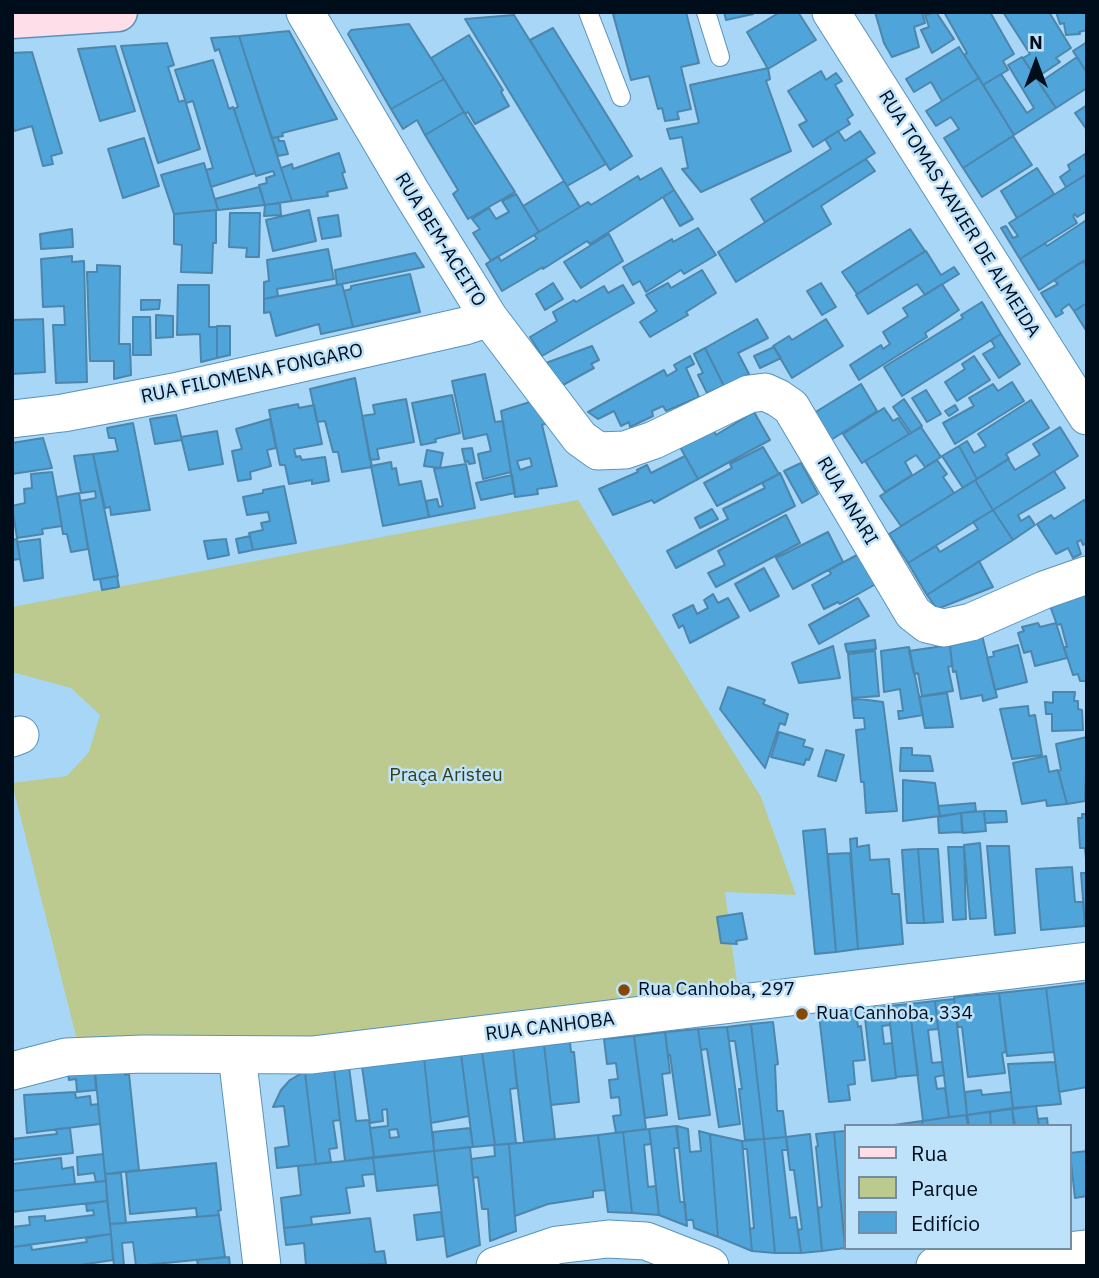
<!DOCTYPE html>
<html>
<head>
<meta charset="utf-8">
<style>
	body { margin:0 }
	#map { position:relative; width:1099px; height:1278px; overflow:hidden; background:#a7d6f7; font-family:"IBM Plex Sans",sans-serif }
	canvas { display:block }
	.frame { position:absolute; inset:0; border:14px solid #000e1c; pointer-events:none }
	.legend { position:absolute; left:844px; top:1124px; width:228px; height:126px; box-sizing:border-box; background:#bfe2fb; border:2px solid #738da2; margin:0; padding:9px 12px; list-style:none; font-size:21px; color:#000e1c }
	.legend li { display:flex; align-items:center; gap:14px; height:35px }
	.legend b { width:35px; border:2px solid #738da2 }
	.north { position:absolute; left:1001px; top:28px; width:70px; height:70px; -webkit-text-stroke:5px #bfe2fb; paint-order:stroke; rotate:0deg; font-size:19px; font-weight:700; line-height:28px; text-align:center; color:#000e1c }
	.north::after { content:''; display:block; margin:auto; width:24px; height:32px; background:#000e1c; clip-path:polygon(50% 0,100% 100%,50% 72%,0 100%) }
</style>
</head>
<body>
<div id="map">
<canvas width="1099" height="1278"></canvas>
<div class="frame"></div>
<ul class="legend">
<li><b style="height:9px;background:#fedee8"></b>Rua</li>
<li><b style="height:19px;background:#bcca8f"></b>Parque</li>
<li><b style="height:19px;background:#4fa5da"></b>Edifício</li>
</ul>
<div class="north">N</div>
</div>
<script>
const context = document.querySelector('canvas').getContext('2d');
context.lineJoin = 'round';
function fillPath(path, color) {
  context.fillStyle = color;
  context.fill(path, 'evenodd');
}
function poly(rows) {
  const path = new Path2D();
  for (const r of rows) {
    path.moveTo(r[0], r[1]);
    for (let i = 2; i < r.length; i += 2) path.lineTo(r[i], r[i + 1]);
  }
  return path;
}
function strokePath(path, color, width, dash) {
  context.strokeStyle = color;
  context.lineWidth = width;
  context.lineCap = dash ? 'butt' : 'round';
  context.setLineDash(dash || []);
  context.stroke(path);
}
function write(font, color, halo, rows, align = 'center') {
  context.font = font + ' "IBM Plex Sans",sans-serif';
  context.lineWidth = 5;
  context.setLineDash([]);
  context.textBaseline = 'middle';
  context.strokeStyle = halo;
  context.fillStyle = color;
  for (const [text, x, y, turn = 0] of rows) {
    context.save();
    context.translate(x, y);
    context.rotate((+turn || 0) * Math.PI / 180);
    context.textAlign = isNaN(turn) ? turn : align;
    if (halo) context.strokeText(text, 0, 0);
    context.fillText(text, 0, 0);
    context.restore();
  }
}
const green = poly([
	[578,500,761,797,796,895,725,892,737,983,393,1033,237,1049,77,1040,12,783,67,776,89,752,100,715,71,688,12,672,12,607]
]);
const building = poly([
	[618,12,686,12,699,63,681,67,691,109,677,112,679,119,665,121,662,108,658,109,649,76,631,80,613,14,618,12],
	[724,12,752,12,753,14,726,20,724,12],
	[780,12,798,12,816,40,768,69,747,32,780,12],
	[875,12,922,12,925,23,914,27,919,47,892,57,884,43,875,12],
	[936,12,954,39,932,53,921,30,929,27,925,15,936,12],
	[944,12,990,12,1014,54,1003,61,1008,70,983,85,964,55,967,53,944,12],
	[1003,12,1049,12,1071,48,1056,58,1060,62,1036,78,1023,58,1030,54,1003,12],
	[1056,12,1087,12,1087,30,1079,32,1080,34,1066,35,1064,23,1060,24,1056,12],
	[514,15,606,164,567,186,465,19,514,15],
	[409,24,444,79,391,109,348,34,351,30,409,24],
	[553,28,632,156,610,170,530,40,553,28],
	[289,31,337,119,282,133,283,136,272,138,239,36,289,31],
	[469,35,503,90,501,92,509,106,475,124,468,112,465,114,431,58,469,35],
	[239,36,281,168,292,201,265,205,259,185,267,183,266,178,275,175,273,171,256,176,234,109,238,107,219,49,215,51,211,38,239,36],
	[1087,42,1087,73,1073,51,1087,42],
	[167,43,174,65,168,67,179,102,185,100,200,149,158,163,121,46,167,43],
	[115,46,135,111,100,121,78,49,115,46],
	[959,47,979,78,942,101,931,82,914,92,906,79,959,47],
	[32,52,62,153,51,156,53,164,43,166,32,126,14,131,12,124,12,53,32,52],
	[1022,57,1056,108,1014,135,983,85,1001,74,1027,113,1034,108,1008,65,1022,57],
	[1077,57,1087,73,1087,88,1056,108,1039,83,1077,57],
	[213,60,229,109,233,107,255,173,211,187,206,170,213,168,193,101,186,103,175,70,213,60],
	[768,68,770,79,766,81,791,151,701,192,682,169,688,168,682,137,670,139,667,129,699,123,690,85,768,68],
	[821,71,826,80,836,73,842,81,835,85,853,115,847,119,850,124,813,147,799,125,807,121,788,91,821,71],
	[979,78,1014,135,963,168,944,138,959,129,951,117,936,126,926,111,979,78],
	[444,79,464,112,425,135,417,120,403,129,391,109,444,79],
	[1087,105,1087,130,1075,113,1087,105],
	[464,112,515,192,468,219,453,194,458,190,425,135,464,112],
	[838,131,845,141,860,131,875,153,765,222,751,199,831,149,825,139,838,131],
	[1013,136,1032,165,982,197,963,168,1013,136],
	[278,137,279,141,284,141,288,154,278,156,272,138,278,137],
	[144,138,159,186,123,198,108,149,144,138],
	[339,153,345,172,342,173,347,188,327,192,328,196,292,201,281,168,292,164,293,169,339,153],
	[1085,154,1087,174,1066,187,1060,177,1070,170,1068,165,1085,154],
	[866,159,875,171,821,206,831,224,736,282,718,252,866,159],
	[204,163,218,210,174,214,161,175,204,163],
	[661,168,674,190,590,244,587,241,543,269,543,267,502,291,486,264,498,256,501,261,537,239,534,235,588,202,591,205,638,176,640,180,661,168],
	[1037,168,1054,194,1017,218,1001,191,1037,168],
	[1087,174,1087,211,1077,217,1075,214,1073,216,1077,223,1020,259,1001,228,1006,226,1013,238,1018,236,1009,223,1087,174],
	[564,181,580,207,539,232,523,206,564,181],
	[259,187,265,205,218,210,215,199,259,187],
	[674,190,693,219,680,226,663,197,674,190],
	[516,194,539,232,491,261,473,233,480,229,472,219,489,208,496,219,509,212,502,201,516,194],
	[280,203,281,215,264,216,265,205,280,203],
	[216,210,216,243,213,243,212,273,181,272,182,245,174,244,174,214,216,210],
	[309,210,316,241,273,251,266,220,309,210],
	[230,213,260,213,259,257,246,257,247,248,229,247,230,213],
	[338,215,341,236,322,239,318,218,338,215],
	[1085,221,1087,224,1087,259,1039,290,1020,259,1045,243,1047,246,1085,221],
	[698,228,716,255,684,274,681,270,646,292,640,281,633,285,623,267,672,239,673,242,698,228],
	[72,229,73,247,41,249,40,234,72,229],
	[910,229,925,251,857,294,842,272,910,229],
	[609,234,623,261,581,288,564,262,609,234],
	[328,249,334,279,277,289,278,296,264,299,264,282,269,281,267,260,328,249],
	[926,251,941,275,954,267,959,274,925,295,917,284,868,314,856,295,926,251],
	[415,253,424,267,337,285,335,270,415,253],
	[72,256,72,262,84,261,87,382,56,383,53,325,65,325,64,306,43,307,41,259,72,256],
	[1083,261,1087,267,1087,303,1074,311,1069,304,1061,310,1063,313,1056,317,1041,293,1058,284,1054,280,1083,261],
	[97,265,120,266,119,344,130,344,131,375,114,379,114,361,90,361,87,272,97,272,97,265],
	[702,270,716,293,686,312,688,315,650,337,640,322,657,311,646,295,668,283,671,288,702,270],
	[410,274,420,312,353,327,344,291,351,289,351,286,410,274],
	[553,283,563,299,545,310,536,294,553,283],
	[821,283,836,307,822,315,807,291,821,283],
	[342,284,353,327,321,334,319,324,276,336,270,312,264,313,264,299,342,284],
	[942,284,959,310,925,333,927,337,859,380,850,365,881,345,883,349,890,344,883,332,908,316,903,308,942,284],
	[178,285,209,285,209,327,217,327,217,358,201,362,200,334,177,335,178,285],
	[623,285,634,303,542,356,530,337,557,321,553,312,574,300,576,302,604,286,608,293,623,285],
	[141,300,160,300,159,309,141,310,141,300],
	[982,302,1001,334,902,396,884,367,963,318,961,315,982,302],
	[1087,303,1087,332,1074,311,1087,303],
	[156,315,173,316,173,337,156,338,156,315],
	[133,317,150,317,151,355,133,355,133,317],
	[43,319,45,372,12,374,12,320,43,319],
	[757,319,768,338,738,353,749,374,724,386,705,348,757,319],
	[826,319,843,346,792,378,773,346,789,336,792,340,826,319],
	[217,326,230,326,230,355,217,358,217,326],
	[1001,334,1020,364,999,378,983,354,995,347,991,340,1001,334],
	[592,346,599,360,591,364,594,368,563,385,546,363,592,346],
	[774,347,781,358,760,368,754,356,774,347],
	[705,348,724,386,707,393,698,375,703,373,694,354,705,348],
	[690,356,694,364,686,368,699,397,666,411,663,406,652,411,653,416,630,427,629,422,621,426,614,411,598,419,588,412,664,370,667,376,677,370,674,365,690,356],
	[974,356,990,380,957,401,945,382,965,369,962,364,974,356],
	[485,374,495,422,503,421,511,472,483,479,478,454,491,451,487,434,464,439,452,381,485,374],
	[355,378,372,467,342,472,338,452,333,452,325,421,317,422,310,389,355,378],
	[1012,382,1024,401,955,444,943,423,974,406,969,398,993,384,998,391,1012,382],
	[861,384,877,411,831,440,814,413,861,384],
	[926,390,941,414,927,422,912,398,926,390],
	[452,395,460,433,435,439,436,442,421,445,412,403,452,395],
	[406,399,414,442,377,449,379,459,370,460,362,416,375,414,373,405,406,399],
	[904,399,922,426,911,433,893,407,904,399],
	[1031,400,1049,428,1006,454,1009,459,977,479,959,446,967,441,974,453,986,446,978,434,1031,400],
	[530,402,547,423,542,425,557,486,537,489,538,494,515,497,501,411,530,402],
	[530,458,532,466,520,470,517,461,530,458],
	[298,404,299,408,314,405,322,444,294,449,296,457,300,456,302,460,325,457,329,481,312,484,312,480,289,484,285,465,280,465,269,410,298,404],
	[955,405,958,410,949,416,945,411,955,405],
	[884,408,893,421,898,418,909,434,862,463,843,434,884,408],
	[754,412,770,440,698,479,680,447,713,429,716,435,754,412],
	[176,415,182,440,155,444,150,419,176,415],
	[270,419,276,448,267,450,271,466,250,472,251,479,238,481,232,451,242,449,236,429,270,419],
	[133,423,150,510,111,515,110,507,105,508,93,454,118,451,115,438,109,438,107,428,133,423],
	[921,427,941,457,925,467,916,455,905,462,912,475,885,492,865,461,921,427],
	[1060,427,1078,456,993,510,975,480,1008,459,1015,470,1040,455,1033,444,1060,427],
	[217,431,223,464,189,470,181,437,217,431],
	[43,438,52,468,12,474,12,443,43,438],
	[959,446,977,479,963,488,942,456,959,446],
	[763,447,779,474,717,506,704,483,732,468,730,464,763,447],
	[472,448,475,463,469,464,468,461,465,462,462,449,472,448],
	[427,450,443,453,440,468,424,466,427,450],
	[93,454,118,576,94,580,80,501,96,498,95,491,81,493,74,456,93,454],
	[685,456,698,479,654,503,652,500,613,515,599,489,638,472,637,470,647,465,651,473,685,456],
	[937,460,947,474,943,477,954,493,901,526,880,496,937,460],
	[391,462,392,469,396,468,399,485,421,481,429,517,383,526,371,466,391,462],
	[801,463,818,494,802,503,784,471,801,463],
	[466,464,475,508,429,517,426,501,437,499,439,507,443,506,434,469,466,464],
	[1054,471,1065,488,1018,515,1021,521,1029,516,1035,525,1013,540,993,510,1054,471],
	[52,472,62,526,42,529,43,534,17,538,12,506,25,503,24,489,32,488,31,474,52,472],
	[780,473,795,506,676,568,667,551,728,519,723,509,765,488,762,483,780,473],
	[512,475,515,493,481,500,476,483,512,475],
	[975,480,993,510,908,563,889,534,975,480],
	[284,486,296,543,253,550,249,533,263,530,261,523,270,521,268,512,247,515,243,497,263,493,263,490,284,486],
	[79,493,88,549,71,552,67,534,63,534,57,497,79,493],
	[1084,500,1087,503,1087,545,1086,543,1083,545,1081,540,1077,542,1081,554,1073,558,1068,548,1056,554,1037,524,1051,515,1054,519,1084,500],
	[712,509,718,519,700,528,695,518,712,509],
	[993,510,1013,540,927,595,908,563,936,546,940,552,978,529,973,522,993,510],
	[786,515,800,543,716,587,708,573,725,565,718,551,786,515],
	[828,532,843,562,793,589,776,558,828,532],
	[250,536,253,550,239,553,236,539,250,536],
	[17,539,20,559,12,560,12,540,17,539],
	[40,539,43,578,24,581,17,542,40,539],
	[226,539,229,555,208,559,204,541,226,539],
	[857,555,876,584,840,604,838,602,824,609,812,585,831,574,829,570,857,555],
	[979,561,993,587,937,609,927,595,979,561],
	[764,568,779,596,750,611,735,584,764,568],
	[117,576,119,587,102,590,100,579,117,576],
	[713,594,718,603,728,598,739,617,690,643,683,625,679,628,673,615,693,605,697,614,708,608,704,600,713,594],
	[1085,595,1087,600,1087,681,1080,681,1078,674,1073,675,1064,647,1067,647,1061,624,1057,625,1049,603,1085,595],
	[858,598,869,616,819,644,809,625,858,598],
	[1038,623,1040,627,1056,623,1067,658,1035,666,1031,651,1024,653,1018,633,1024,631,1022,627,1038,623],
	[981,631,997,697,983,701,982,695,961,699,956,671,953,672,950,645,981,631],
	[875,640,876,649,847,652,845,644,875,640],
	[950,645,952,666,948,667,953,691,922,696,918,673,914,674,909,651,950,645],
	[1018,645,1027,682,995,690,987,658,994,656,993,652,1018,645],
	[833,646,840,678,799,683,792,663,833,646],
	[909,647,923,715,899,719,898,711,903,711,900,689,884,692,881,651,909,647],
	[875,651,879,696,852,698,848,654,875,651],
	[728,687,765,700,763,704,788,714,785,725,780,723,765,768,720,709,728,687],
	[1053,692,1075,692,1074,701,1078,701,1078,709,1082,710,1083,730,1052,731,1052,714,1046,714,1045,702,1053,703,1053,692],
	[947,693,953,727,925,728,919,697,947,693],
	[860,699,883,702,897,811,866,813,864,782,861,782,856,730,865,729,864,718,854,718,852,700,860,699],
	[1028,706,1029,716,1035,715,1042,755,1012,759,1000,709,1028,706],
	[779,732,805,740,803,746,813,749,809,760,806,759,804,765,771,757,779,732],
	[1087,737,1085,801,1067,804,1058,771,1061,770,1056,744,1087,737],
	[901,748,912,748,912,755,930,756,933,771,900,771,901,748],
	[826,750,844,755,836,781,818,776,826,750],
	[1046,756,1049,772,1058,770,1067,804,1047,806,1046,800,1022,804,1013,763,1046,756],
	[903,780,935,783,940,816,903,821,903,780],
	[975,803,976,811,940,816,938,806,975,803],
	[984,811,1006,811,1007,822,985,823,984,811],
	[984,811,986,831,963,833,961,813,984,811],
	[961,813,962,832,939,833,938,817,961,813],
	[1082,814,1087,814,1087,869,1085,848,1080,848,1078,818,1082,818,1082,814],
	[825,829,836,952,815,954,803,831,825,829],
	[857,838,857,847,869,845,870,860,889,859,892,894,899,894,903,944,858,949,850,839,857,838],
	[980,843,986,918,970,919,964,845,980,843],
	[987,846,1009,846,1015,933,995,935,987,846],
	[948,847,964,847,966,919,953,920,948,847],
	[918,849,938,849,943,922,924,923,918,849],
	[918,849,924,923,907,923,902,850,918,849],
	[850,853,858,949,836,952,828,854,850,853],
	[1072,867,1075,902,1083,902,1085,926,1041,930,1036,869,1072,867],
	[1081,873,1087,873,1087,925,1085,926,1081,873],
	[742,913,747,939,736,941,737,944,721,943,717,917,742,913],
	[1087,983,1087,1087,1059,1092,1046,988,1087,983],
	[1046,988,1054,1052,1007,1056,999,993,1046,988],
	[999,993,1006,1052,1002,1053,1005,1073,968,1077,962,1027,958,1027,954,997,999,993],
	[954,999,967,1115,949,1117,935,1001,954,999],
	[935,1001,938,1029,928,1030,932,1063,942,1062,944,1075,935,1077,937,1089,945,1088,949,1117,923,1121,909,1004,935,1001],
	[909,1004,918,1075,896,1077,888,1006,909,1004],
	[888,1006,890,1025,882,1026,884,1044,892,1043,896,1078,872,1081,864,1009,888,1006],
	[856,1010,858,1027,861,1026,865,1060,853,1061,855,1084,848,1085,850,1100,829,1102,819,1015,856,1010],
	[773,1022,778,1064,775,1065,777,1111,783,1111,786,1137,764,1139,751,1024,773,1022],
	[751,1024,764,1139,745,1140,739,1089,742,1089,735,1041,729,1041,727,1027,751,1024],
	[727,1027,740,1124,719,1127,707,1049,701,1050,698,1029,727,1027],
	[698,1029,710,1115,679,1119,670,1055,668,1055,665,1032,698,1029],
	[665,1032,670,1073,662,1074,667,1115,645,1118,634,1036,665,1032],
	[634,1036,646,1129,616,1133,613,1116,621,1115,619,1097,611,1098,609,1080,618,1079,616,1063,607,1064,604,1039,634,1036],
	[570,1042,571,1052,574,1052,579,1102,551,1105,544,1045,570,1042],
	[544,1045,555,1139,524,1142,513,1048,544,1045],
	[513,1048,517,1088,510,1089,516,1143,495,1145,482,1052,513,1048],
	[482,1052,495,1145,473,1147,461,1054,482,1052],
	[461,1054,469,1116,431,1123,424,1058,461,1054],
	[124,1058,125,1075,129,1074,139,1170,105,1174,94,1061,124,1058],
	[424,1058,434,1151,374,1157,370,1128,388,1126,387,1109,382,1110,383,1121,370,1123,362,1066,424,1058],
	[397,1129,399,1137,390,1138,389,1130,397,1129],
	[1055,1062,1061,1104,1013,1108,1008,1064,1055,1062],
	[94,1064,96,1090,77,1092,76,1079,69,1080,68,1074,94,1064],
	[349,1067,356,1121,369,1120,374,1157,345,1161,334,1069,349,1067],
	[334,1069,340,1120,333,1121,337,1148,329,1149,331,1162,316,1164,305,1073,334,1069],
	[302,1073,305,1073,316,1164,277,1168,275,1148,289,1146,284,1106,273,1107,281,1090,290,1080,302,1073],
	[981,1090,982,1095,1011,1092,1013,1108,967,1115,965,1092,981,1090],
	[75,1092,76,1098,90,1096,91,1105,98,1104,100,1124,27,1133,24,1095,75,1092],
	[1036,1106,1039,1126,1014,1125,1012,1109,1036,1106],
	[1012,1109,1015,1126,991,1126,990,1112,1012,1109],
	[990,1112,991,1126,969,1126,967,1115,990,1112],
	[966,1115,968,1126,922,1126,922,1121,966,1115],
	[1047,1118,1048,1126,1039,1126,1038,1119,1047,1118],
	[922,1121,922,1126,887,1126,922,1121],
	[676,1126,679,1148,674,1148,680,1202,685,1202,687,1226,659,1215,650,1134,649,1129,676,1126],
	[677,1126,688,1129,690,1152,701,1151,699,1131,710,1134,718,1237,694,1228,693,1220,686,1220,677,1126],
	[70,1128,73,1153,12,1160,12,1139,57,1134,56,1129,70,1128],
	[470,1128,473,1147,434,1151,433,1132,470,1128],
	[649,1129,651,1144,644,1145,648,1187,656,1186,659,1215,632,1213,623,1132,649,1129],
	[845,1131,845,1247,834,1132,845,1131],
	[623,1132,632,1213,608,1212,598,1135,623,1132],
	[834,1132,845,1248,822,1251,818,1208,822,1207,816,1147,818,1146,816,1134,834,1132],
	[710,1134,742,1141,752,1251,718,1237,710,1134],
	[810,1134,822,1251,801,1253,798,1230,802,1229,794,1170,790,1170,786,1137,810,1134],
	[598,1135,605,1190,593,1191,593,1197,548,1204,515,1216,509,1144,598,1135],
	[786,1137,788,1150,782,1150,790,1218,796,1217,801,1253,775,1253,764,1139,786,1137],
	[764,1139,775,1253,752,1251,750,1229,754,1228,747,1149,743,1149,742,1141,764,1139],
	[509,1144,516,1231,490,1241,488,1209,482,1209,478,1177,473,1178,471,1159,495,1156,494,1145,509,1144],
	[470,1147,480,1245,447,1257,434,1151,470,1147],
	[434,1151,438,1185,377,1191,373,1158,434,1151],
	[1087,1151,1087,1196,1075,1198,1070,1153,1087,1151],
	[103,1154,106,1181,96,1182,94,1173,78,1175,77,1157,103,1154],
	[61,1158,62,1169,73,1167,75,1184,12,1191,12,1164,61,1158],
	[373,1158,375,1174,362,1175,364,1186,346,1188,350,1213,311,1217,312,1225,284,1228,281,1198,301,1195,298,1166,373,1158],
	[216,1163,221,1210,218,1211,219,1215,197,1217,196,1208,130,1214,126,1172,216,1163],
	[121,1173,126,1223,110,1224,105,1174,121,1173],
	[106,1181,107,1201,12,1212,12,1191,106,1181],
	[107,1201,111,1234,12,1247,12,1227,30,1225,29,1217,45,1216,45,1221,94,1215,93,1210,87,1211,86,1204,107,1201],
	[441,1212,444,1236,417,1240,414,1215,441,1212],
	[219,1215,225,1257,136,1266,133,1242,122,1243,124,1266,114,1266,110,1224,219,1215],
	[370,1218,375,1252,384,1251,386,1264,306,1266,304,1243,286,1245,284,1228,370,1218],
	[111,1234,113,1260,74,1266,12,1266,12,1247,31,1245,32,1250,87,1242,86,1238,111,1234],
	[229,1257,230,1266,198,1266,197,1260,229,1257]
]);
const service = poly([
	[588,12,621,97],
	[706,12,720,57]
]);
const minor = poly([
	[305,12,411,192,489,318,580,438,598,451,625,450,654,440,749,394,765,392,778,398,791,407,913,613,927,624,944,628,971,622,1044,590,1087,575],
	[831,12,1087,416],
	[12,419,63,413,174,392,465,326,489,318],
	[12,738,20,735],
	[237,1055,262,1266],
	[12,1071,66,1057,143,1054,312,1055,1087,961],
	[495,1266,557,1245,608,1239,646,1241,710,1266],
	[935,1266,1087,1249]
]);
const secondary = poly([
	[12,19,118,12]
]);
const markers = [
	[624,990,7,"#854805"],
	[802,1014,7,"#854805"]
];
const streetNames = [
	["RUA TOMAS XAVIER DE ALMEIDA",959,214,58],
	["RUA BEM-ACEITO",440,240,58],
	["RUA FILOMENA FONGARO",252,374,-12],
	["RUA ANARI",847,501,59],
	["RUA CANHOBA",550,1027,-7]
];
const parkNames = [
	["Praça Aristeu",446,776]
];
const poiNames = [
	["Rua Canhoba, 297",638,990],
	["Rua Canhoba, 334",816,1014]
];
fillPath(green, '#bcca8f');
fillPath(building, '#4fa5da');
strokePath(building, '#4d86ac', 2);
strokePath(service, '#5993b9', 20);
strokePath(minor, '#5993b9', 39);
strokePath(secondary, '#5993b9', 41);
strokePath(service, '#fff', 18);
strokePath(minor, '#fff', 37);
strokePath(secondary, '#fedee8', 38);
for (const [x, y, r, color] of markers) {
  const dot = new Path2D();
  dot.arc(x, y, r, 0, 2 * Math.PI);
  context.fillStyle = color;
  context.fill(dot);
  strokePath(dot, '#bfe2fb', 2.5);
}
write('19px', '#000e1c', '#bfe2fb', streetNames);
write('19px', '#363e19', '#bfe2fb', parkNames);
write('19px', '#000e1c', '#bfe2fb', poiNames, 'left');
</script>
</body>
</html>
